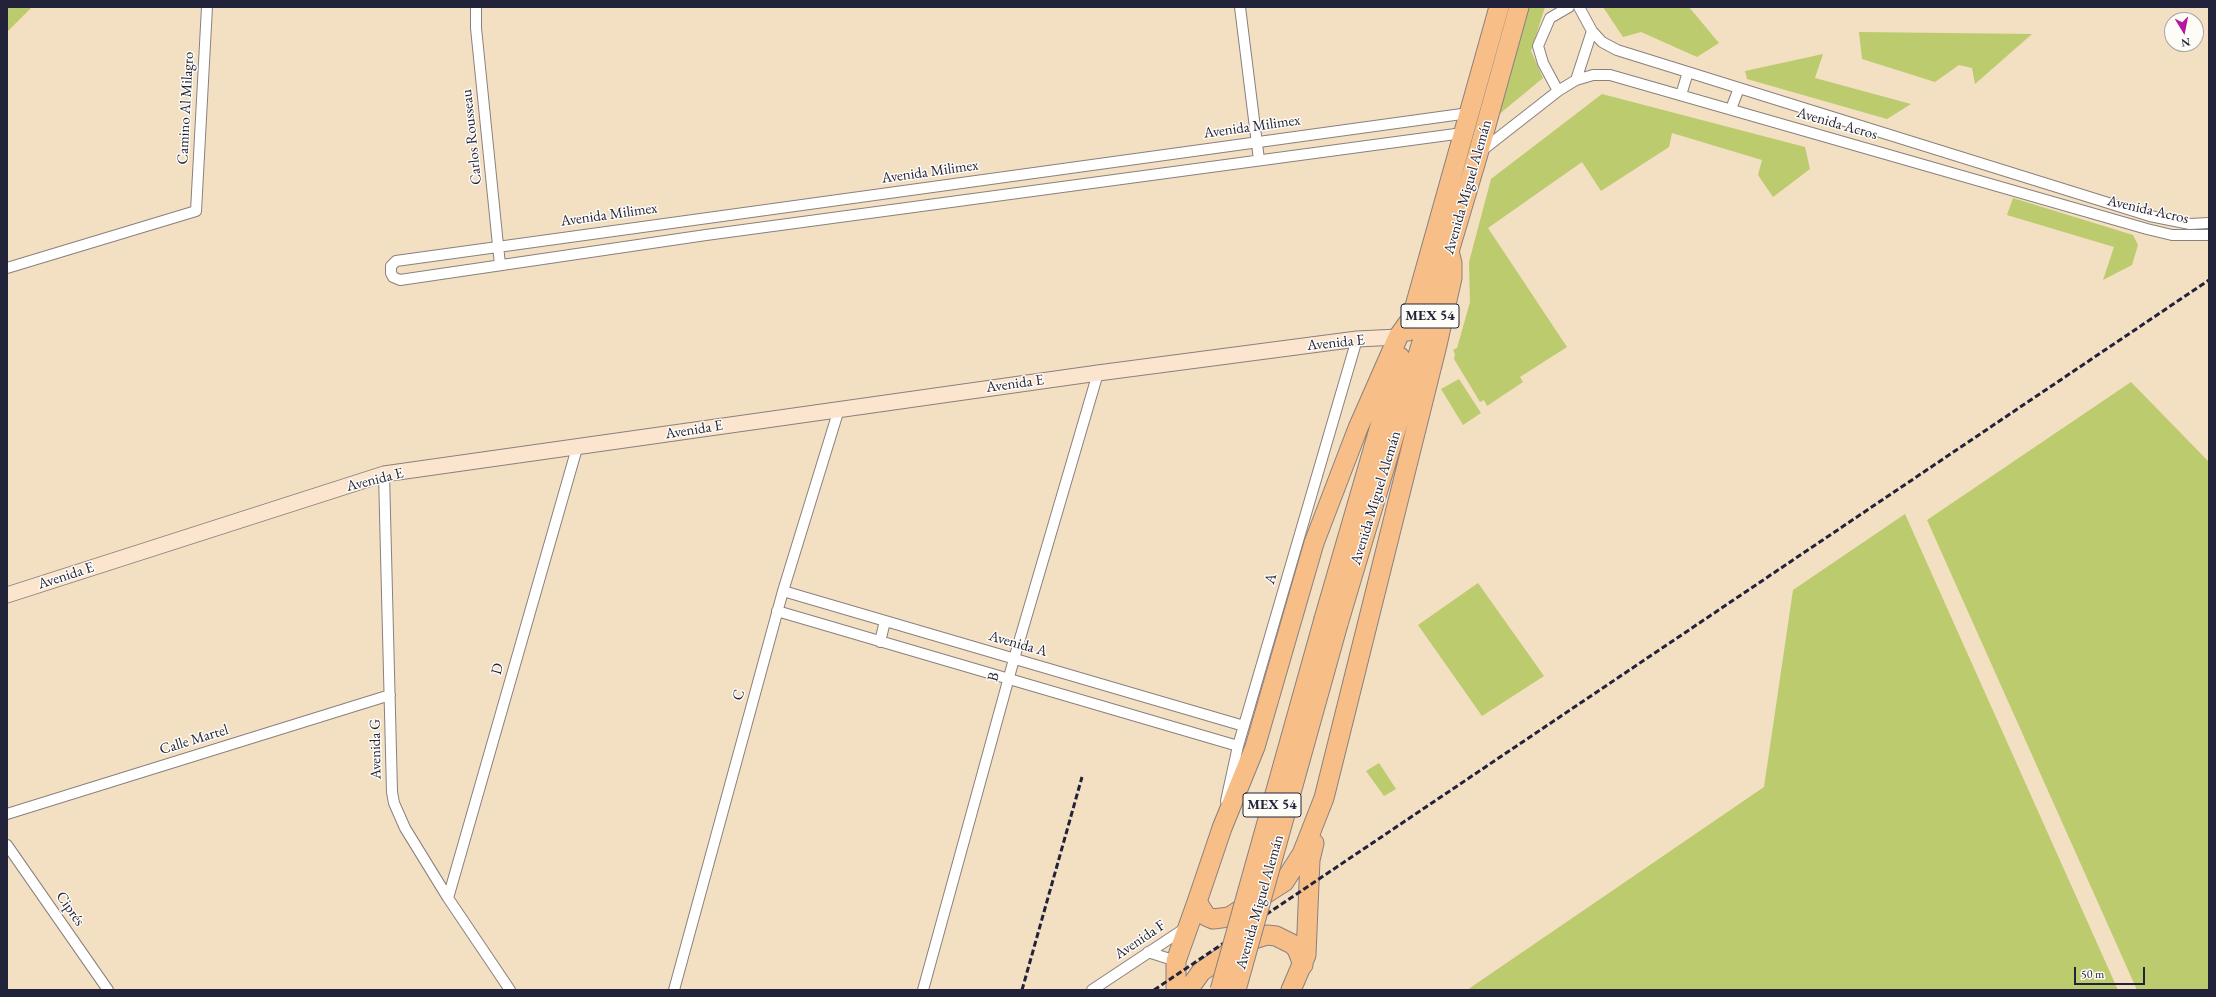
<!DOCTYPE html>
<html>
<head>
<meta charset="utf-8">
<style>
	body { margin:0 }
	#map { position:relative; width:2216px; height:997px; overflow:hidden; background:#f3dfc2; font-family:"EB Garamond",serif }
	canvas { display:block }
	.frame { position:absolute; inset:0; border:8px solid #22223b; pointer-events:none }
	.north { position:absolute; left:2164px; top:12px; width:40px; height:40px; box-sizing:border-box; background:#fdfcf7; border:1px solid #a5a5ac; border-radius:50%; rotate:170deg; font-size:11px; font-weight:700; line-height:16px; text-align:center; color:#22223b }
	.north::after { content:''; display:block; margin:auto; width:14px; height:18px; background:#b5179e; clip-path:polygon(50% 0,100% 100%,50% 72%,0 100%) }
	.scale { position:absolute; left:2074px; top:967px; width:71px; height:18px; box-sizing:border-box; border:2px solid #22223b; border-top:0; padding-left:5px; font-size:12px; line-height:14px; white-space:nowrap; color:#22223b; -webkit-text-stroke:3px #fdfcf7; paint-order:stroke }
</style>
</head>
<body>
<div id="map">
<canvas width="2216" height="997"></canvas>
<div class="frame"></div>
<div class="north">N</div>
<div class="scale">50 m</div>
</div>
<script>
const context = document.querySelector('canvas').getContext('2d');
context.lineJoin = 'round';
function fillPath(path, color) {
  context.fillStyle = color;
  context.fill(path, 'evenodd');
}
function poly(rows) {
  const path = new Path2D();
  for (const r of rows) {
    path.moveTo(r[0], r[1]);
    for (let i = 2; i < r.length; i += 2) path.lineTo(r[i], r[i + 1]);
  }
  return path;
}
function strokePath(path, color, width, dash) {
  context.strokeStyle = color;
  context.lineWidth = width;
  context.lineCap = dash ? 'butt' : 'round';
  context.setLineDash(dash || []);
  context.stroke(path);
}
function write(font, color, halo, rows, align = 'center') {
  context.font = font + ' "EB Garamond",serif';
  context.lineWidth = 3;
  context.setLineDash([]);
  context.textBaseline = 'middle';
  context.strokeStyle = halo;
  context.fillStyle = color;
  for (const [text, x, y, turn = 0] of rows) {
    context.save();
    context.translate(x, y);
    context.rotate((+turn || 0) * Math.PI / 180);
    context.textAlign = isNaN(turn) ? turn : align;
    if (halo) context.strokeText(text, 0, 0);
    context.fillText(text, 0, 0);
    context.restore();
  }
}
const green = poly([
	[7,7,32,7,7,32],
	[1527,7,1545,7,1531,51,1543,78,1497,116],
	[1603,7,1689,7,1719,43,1697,57,1641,32,1623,37],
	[1859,32,2032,34,1975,84,1972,68,1959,65,1935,82,1862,59],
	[1823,54,1815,78,1911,104,1887,119,1747,79,1745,71],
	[1602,94,1805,147,1810,169,1773,197,1758,175,1762,160,1672,133,1669,147,1601,191,1582,162,1488,228,1567,347,1520,377,1523,382,1487,406,1484,400,1480,402,1454,359,1455,354,1453,350,1457,348,1470,302,1469,262,1491,179],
	[2013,198,2133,235,2138,245,2132,265,2103,280,2114,247,2007,215],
	[1459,379,1481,413,1463,425,1441,389],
	[2131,382,2209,462,2209,990,2137,990,1927,520],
	[1905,514,2118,990,1467,990,1764,787,1793,590],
	[1478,583,1544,676,1482,716,1418,625],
	[1379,763,1396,789,1384,796,1366,771]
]);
const street = poly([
	[476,7,476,28,500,265],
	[1240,7,1259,160],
	[1579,7,1592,31,1602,42,1617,50,2150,216,2190,224,2209,223],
	[1576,80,1592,31],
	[1558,91,1543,63,1538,46,1550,18,1569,7],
	[1681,95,1688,72],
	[1731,109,1739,88],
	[1463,133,706,235,400,280,393,277,391,273,391,266,396,261,1469,113],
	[1480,152,1558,91,1576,80,1593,75,1610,75,2147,229,2172,235,2209,235],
	[7,268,196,211,207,7],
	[384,474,392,792,394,803,405,828,448,898,510,990],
	[783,591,1244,726],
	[777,611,1238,746],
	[880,642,885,621],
	[1226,801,1238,746,1357,339],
	[7,814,390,695],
	[7,845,108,990],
	[448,898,577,448],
	[1148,952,1176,961],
	[674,990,783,591,839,409],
	[923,990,1014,659,1098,373],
	[1092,990,1187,927]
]);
const secondary = poly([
	[7,595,384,474,1098,373,1357,339,1398,337]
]);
const highway = poly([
	[1411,319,1398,337,1358,428,1314,543,1255,747,1222,828,1197,902,1206,916,1213,919,1229,917,1284,882,1302,854,1324,798,1437,345,1452,278,1452,263,1449,251],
	[1408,331,1499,7],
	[1324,619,1400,357],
	[1338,624,1478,154,1519,7],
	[1176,990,1176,961,1197,902],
	[1188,990,1201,972,1221,958,1248,941,1267,935,1276,936,1292,944,1297,949,1303,965],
	[1291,990,1306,955,1310,860,1314,843]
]);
const rail = poly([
	[1022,990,1082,777],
	[1154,990,2209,280]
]);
const highwayBridge = poly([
	[1220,990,1324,619],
	[1236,990,1338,624]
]);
const shields = [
	[1430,316,58],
	[1272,805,58]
];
const shieldNames = [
	["MEX 54",1430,316],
	["MEX 54",1272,805]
];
const streetNames = [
	["Camino Al Milagro",186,108,-87],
	["Avenida Acros",1837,124,16],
	["Avenida Milimex",1252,127,-8],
	["Carlos Rousseau",472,137,-96],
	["Avenida Milimex",930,172,-8],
	["Avenida Miguel Alemán",1468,187,-74],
	["Avenida Acros",2148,210,13],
	["Avenida Milimex",609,215,-8],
	["Avenida E",1336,343,-6],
	["Avenida E",1015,384,-8],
	["Avenida E",694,430,-9],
	["Avenida E",375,480,-14],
	["Avenida Miguel Alemán",1376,498,-73],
	["Avenida E",66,576,-18],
	["A",1271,579,-74],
	["Avenida A",1018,644,16],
	["D",498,669,-74],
	["B",994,677,-75],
	["C",739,695,-75],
	["Calle Martel",194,740,-17],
	["Avenida G",376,749,-91],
	["Avenida Miguel Alemán",1260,902,-74],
	["Ciprés",70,909,55],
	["Avenida F",1140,940,-34]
];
fillPath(green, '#bccb6d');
strokePath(street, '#8a807e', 12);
strokePath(secondary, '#8a807e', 17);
strokePath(highway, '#8a807e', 21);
strokePath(street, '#fff', 10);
strokePath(secondary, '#fce5cf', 15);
strokePath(highway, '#f7be87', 19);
strokePath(rail, '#22223b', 3, [6, 3]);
strokePath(highwayBridge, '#8a807e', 21, []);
strokePath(highwayBridge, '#f7be87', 19);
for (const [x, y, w] of shields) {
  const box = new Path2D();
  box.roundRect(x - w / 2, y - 12, w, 24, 3);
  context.fillStyle = '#fdfcf7';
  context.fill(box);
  strokePath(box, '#22223b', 1);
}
write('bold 14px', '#22223b', null, shieldNames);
write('15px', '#22223b', '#fdfcf7', streetNames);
</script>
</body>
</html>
